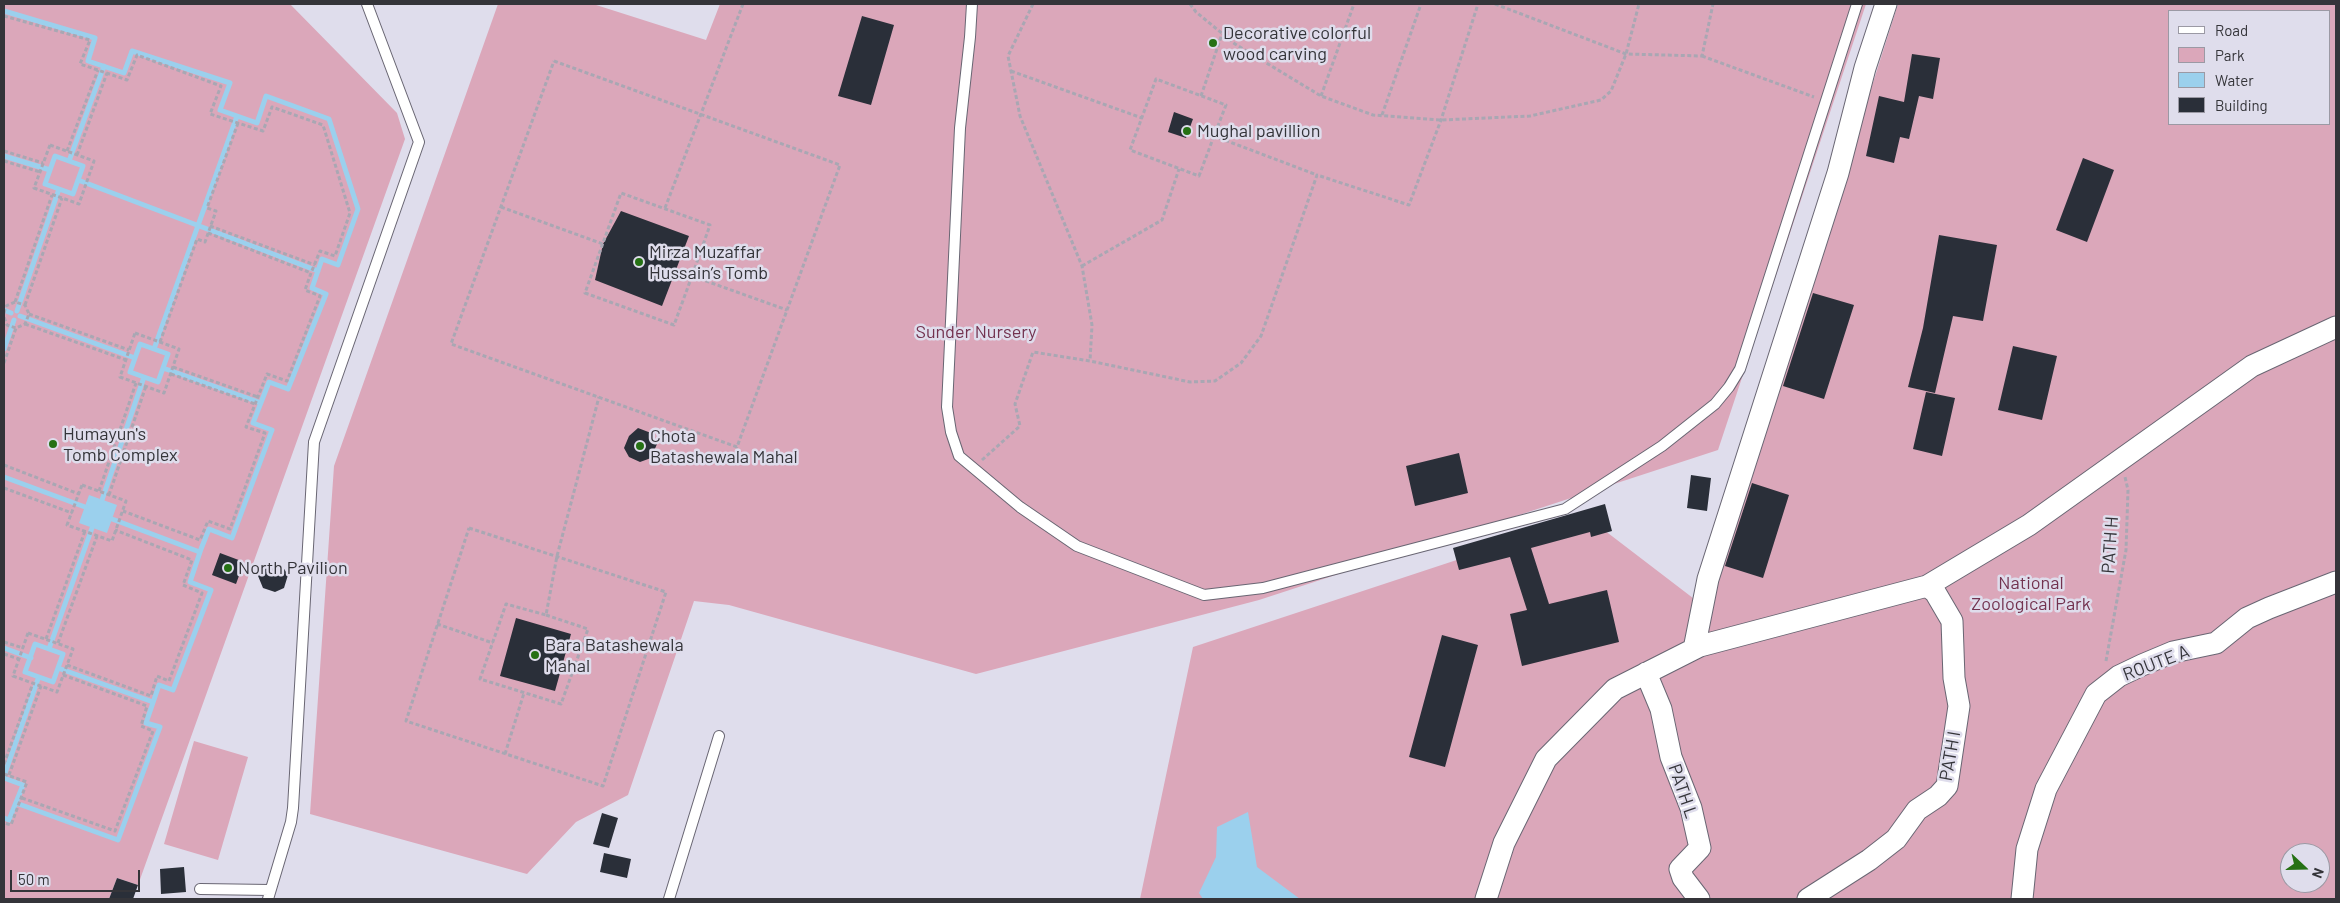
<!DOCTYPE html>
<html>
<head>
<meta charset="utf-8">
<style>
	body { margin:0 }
	#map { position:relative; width:2340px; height:903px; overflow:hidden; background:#dfddec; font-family:Barlow,sans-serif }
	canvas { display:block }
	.frame { position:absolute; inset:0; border:5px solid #343439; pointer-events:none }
	.legend { position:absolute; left:2168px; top:10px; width:162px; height:115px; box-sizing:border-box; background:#dfddec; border:1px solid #9b99a4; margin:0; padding:6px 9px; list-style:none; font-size:15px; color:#343439 }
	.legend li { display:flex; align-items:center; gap:10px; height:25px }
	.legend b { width:25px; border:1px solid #9b99a4 }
	.north { position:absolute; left:2280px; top:843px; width:50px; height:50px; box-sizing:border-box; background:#dfddec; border:1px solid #9b99a4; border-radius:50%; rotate:111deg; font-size:14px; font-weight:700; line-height:20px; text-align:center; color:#343439 }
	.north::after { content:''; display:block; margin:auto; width:18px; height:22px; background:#267114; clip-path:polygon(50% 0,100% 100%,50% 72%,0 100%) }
	.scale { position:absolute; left:10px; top:870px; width:130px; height:22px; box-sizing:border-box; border:2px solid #343439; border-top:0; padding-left:6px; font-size:15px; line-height:18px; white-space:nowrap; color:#343439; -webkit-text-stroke:4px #dfddec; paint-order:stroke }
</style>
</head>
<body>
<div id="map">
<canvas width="2340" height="903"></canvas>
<div class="frame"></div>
<ul class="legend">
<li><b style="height:6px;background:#fff"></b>Road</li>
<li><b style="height:14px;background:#dba7ba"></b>Park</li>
<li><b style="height:14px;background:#9bd0ed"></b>Water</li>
<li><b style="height:14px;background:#2a2f39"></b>Building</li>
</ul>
<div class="north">N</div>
<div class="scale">50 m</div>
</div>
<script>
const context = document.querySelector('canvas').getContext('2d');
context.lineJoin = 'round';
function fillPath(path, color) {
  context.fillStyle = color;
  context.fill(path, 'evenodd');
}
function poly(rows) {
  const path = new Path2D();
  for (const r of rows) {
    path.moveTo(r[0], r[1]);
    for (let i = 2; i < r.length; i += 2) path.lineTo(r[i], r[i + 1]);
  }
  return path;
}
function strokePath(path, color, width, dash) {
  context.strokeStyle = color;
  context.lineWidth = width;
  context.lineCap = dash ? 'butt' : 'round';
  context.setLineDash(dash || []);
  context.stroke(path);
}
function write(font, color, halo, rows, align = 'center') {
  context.font = font + ' Barlow,sans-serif';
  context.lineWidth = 5;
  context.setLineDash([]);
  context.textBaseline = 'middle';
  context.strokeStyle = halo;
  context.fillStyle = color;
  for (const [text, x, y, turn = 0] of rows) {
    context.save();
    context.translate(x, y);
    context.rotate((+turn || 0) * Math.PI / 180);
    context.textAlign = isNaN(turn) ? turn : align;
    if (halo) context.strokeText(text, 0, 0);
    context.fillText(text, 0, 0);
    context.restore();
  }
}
const green = poly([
	[4,4,290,4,397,113,405,139,138,885,117,878,109,899,4,899],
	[498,4,593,4,706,40,720,4,1866,4,1718,450,1259,600,976,674,729,605,694,601,628,795,576,822,527,874,310,814,334,466],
	[1898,4,2336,4,2336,899,1140,899,1193,647,1587,517,1706,608],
	[2169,11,2329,11,2329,124,2169,124],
	[2290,853,2320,853,2320,883,2290,883],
	[194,741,248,757,218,860,164,844]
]);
const water = poly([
	[89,495,117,505,107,533,79,523],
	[1248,812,1257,867,1300,899,1203,899,1199,893,1216,857,1217,827]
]);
const stream = poly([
	[4,11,95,38,88,61,124,73,132,51,230,83,220,110,257,123,266,96,329,119,358,209,338,265,322,259,312,288,326,294,288,389,269,382,253,423,272,430,232,538,209,529,201,549,190,582,211,590,173,690,159,685,146,723,160,727,118,840,16,803],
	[4,156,50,170],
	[55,156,83,166,73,194,45,184,55,156],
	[69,161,104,66],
	[78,180,318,271],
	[4,310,11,313],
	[17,311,59,189],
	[20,316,135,358],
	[140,344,168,354,158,382,130,372,140,344],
	[4,349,14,320],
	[154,349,237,116],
	[163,368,261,403],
	[4,477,85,507],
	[102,500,144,377],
	[112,519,197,551],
	[35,644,63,654,53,682,25,672,35,644],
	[50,646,92,528],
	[4,648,31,658],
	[58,668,153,702],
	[4,776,38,679],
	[4,778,23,785,9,820,4,818]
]);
const building = poly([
	[862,16,894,25,871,105,838,96],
	[1912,54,1940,58,1933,99,1919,96,1909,139,1900,137,1894,163,1866,156,1879,96,1904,102],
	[1174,112,1193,119,1186,138,1168,132],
	[2083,158,2114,170,2087,242,2056,230],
	[621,211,689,236,662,306,595,280,603,244],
	[1939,235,1997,245,1983,321,1953,316,1935,393,1908,387,1923,328],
	[1813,293,1854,305,1824,399,1783,386],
	[2013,346,2057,356,2042,420,1998,410],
	[1926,392,1955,398,1942,456,1913,449],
	[638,428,651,433,657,444,651,458,640,462,629,457,624,448,629,436],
	[1459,453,1468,493,1415,506,1406,466],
	[1691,475,1711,478,1707,511,1687,508],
	[1752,483,1789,495,1763,578,1725,566],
	[1605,504,1612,531,1591,537,1590,532,1531,548,1549,604,1607,590,1619,642,1522,666,1510,614,1527,610,1510,557,1459,570,1453,548],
	[220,553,244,562,236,584,212,575],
	[271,563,281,564,288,575,284,588,275,592,263,588,256,571],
	[516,618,571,634,555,691,500,676],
	[1442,635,1478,645,1445,767,1409,757],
	[602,813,618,818,609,848,593,844],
	[604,853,631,859,627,878,600,872],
	[184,867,186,892,161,894,160,869],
	[117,878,138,885,133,899,109,899]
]);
const path = poly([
	[1033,4,1008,56,1020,116,1082,266,1092,325,1090,361],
	[1190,4,1196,12,1235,44,1321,96,1373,115,1441,120,1530,116,1601,100,1611,91,1626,54,1639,4],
	[1495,4,1626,54,1702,56,1713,4],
	[4,16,90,40,80,64,127,80,137,55,221,86,210,114,263,131,272,107,323,125,350,213,335,256,320,251,311,273,305,290,320,296,287,381,267,374,246,427,265,433,230,529,208,521,200,540,123,511],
	[1702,56,1814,97],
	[554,61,840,165,737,447,451,344,554,61],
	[1011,71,1142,118],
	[1201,96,1222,34],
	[1321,96,1354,4],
	[1382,115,1421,4],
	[1214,136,1199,176,1130,150,1156,79,1226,105,1214,136,1317,175],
	[50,145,94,161,79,204,34,188,50,145],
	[4,151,43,163],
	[67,151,98,70],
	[77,155,107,73],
	[4,161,40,172],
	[501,207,603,244],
	[665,208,743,4],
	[210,226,315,265],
	[208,233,311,273],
	[1082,266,1162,220,1179,169],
	[692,276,674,325,585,293,621,193,710,225,692,276,787,310],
	[15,302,52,195],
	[25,305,62,198],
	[4,313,6,306,15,302,25,305,29,314,25,324,16,328,7,325,4,317],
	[29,314,129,350],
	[25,324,126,360],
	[135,333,179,349,164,393,120,377,135,333],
	[160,342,197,239,205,242,216,211,207,208,238,123],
	[4,363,16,328],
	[173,367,258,397],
	[171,374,255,404],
	[982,460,1020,426,1015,404,1033,352,1090,361,1190,382,1215,381,1241,363,1261,336,1317,175,1409,205,1441,120,1478,4],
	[4,465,79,494],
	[82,485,126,501,112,541,67,525,82,485],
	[4,488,72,513],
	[99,491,136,383],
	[109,495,146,386],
	[469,528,666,592,603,786,406,721,469,528],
	[546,615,588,629,561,704,480,679,506,604,546,615,557,556,599,397],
	[437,624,493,643],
	[28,633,73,649,57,692,13,676,28,633],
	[46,639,85,531],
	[4,642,23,648],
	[58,643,97,536],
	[4,654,19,659],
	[2106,661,2126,550,2128,490,2125,477],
	[67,665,151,696,157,676,169,681,202,593,183,585,192,560,115,530],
	[505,754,524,693],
	[4,764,33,683],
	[4,774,27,782,11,825,4,823],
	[9,775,41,686],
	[22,798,115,831,153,731,141,726,147,706,63,675]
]);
const lane = poly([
	[972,4,970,37,960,128,947,407,951,432,959,456,1020,507,1077,546,1204,595,1263,588,1565,509,1662,446,1715,404,1729,387,1740,369,1857,4],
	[200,889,270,890],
	[268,899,291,822,293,808,314,442,419,142,367,4],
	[669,899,719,736]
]);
const street = poly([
	[1694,649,1708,579,1838,173,1865,68,1886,4],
	[1646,673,1661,709,1671,757,1691,808,1700,848,1680,869,1683,878,1699,899],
	[1486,899,1504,843,1546,759,1615,689,1700,646,1927,586,2029,525,2252,366,2336,327],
	[1808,899,1869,860,1896,839,1917,810,1938,796,1947,786,1959,706,1954,678,1952,621,1935,592,1927,586],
	[2022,899,2027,849,2046,789,2096,694,2119,676,2142,665,2173,652,2216,643,2247,618,2269,608,2336,582]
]);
const markers = [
	[1213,43,5,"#267114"],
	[1187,131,5,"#267114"],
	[639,262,5,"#267114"],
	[53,444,5,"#267114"],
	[640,446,5,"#267114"],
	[228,568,5,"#267114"],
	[535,655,5,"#267114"]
];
const poiNames = [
	["Decorative colorful",1223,33],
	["wood carving",1223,54],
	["Mughal pavillion",1197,131],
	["Mirza Muzaffar",649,252],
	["Hussain’s Tomb",649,273],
	["Humayun's",63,434],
	["Tomb Complex",63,455],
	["Chota",650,436],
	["Batashewala Mahal",650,457],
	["North Pavilion",238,568],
	["Bara Batashewala",545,645],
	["Mahal",545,666]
];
const parkNames = [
	["Sunder Nursery",976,332],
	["National",2031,583],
	["Zoological Park",2031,604]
];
const streetNames = [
	["PATH H",2110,545,-86],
	["ROUTE A",2156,663,-21],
	["PATH I",1950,756,-80],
	["PATH L",1683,791,71]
];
fillPath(green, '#dba7ba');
fillPath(water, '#9bd0ed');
strokePath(stream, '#9bd0ed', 5);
fillPath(building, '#2a2f39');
strokePath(lane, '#696673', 12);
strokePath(street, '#696673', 23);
strokePath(path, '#a9a7b3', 3, [4, 2.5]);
strokePath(lane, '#fff', 10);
strokePath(street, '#fff', 21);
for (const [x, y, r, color] of markers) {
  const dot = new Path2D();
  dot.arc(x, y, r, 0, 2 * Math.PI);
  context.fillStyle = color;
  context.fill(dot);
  strokePath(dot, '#dfddec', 2);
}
write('18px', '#343439', '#dfddec', poiNames, 'left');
write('18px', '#73324f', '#dfddec', parkNames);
write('18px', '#343439', '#dfddec', streetNames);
</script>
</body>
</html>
